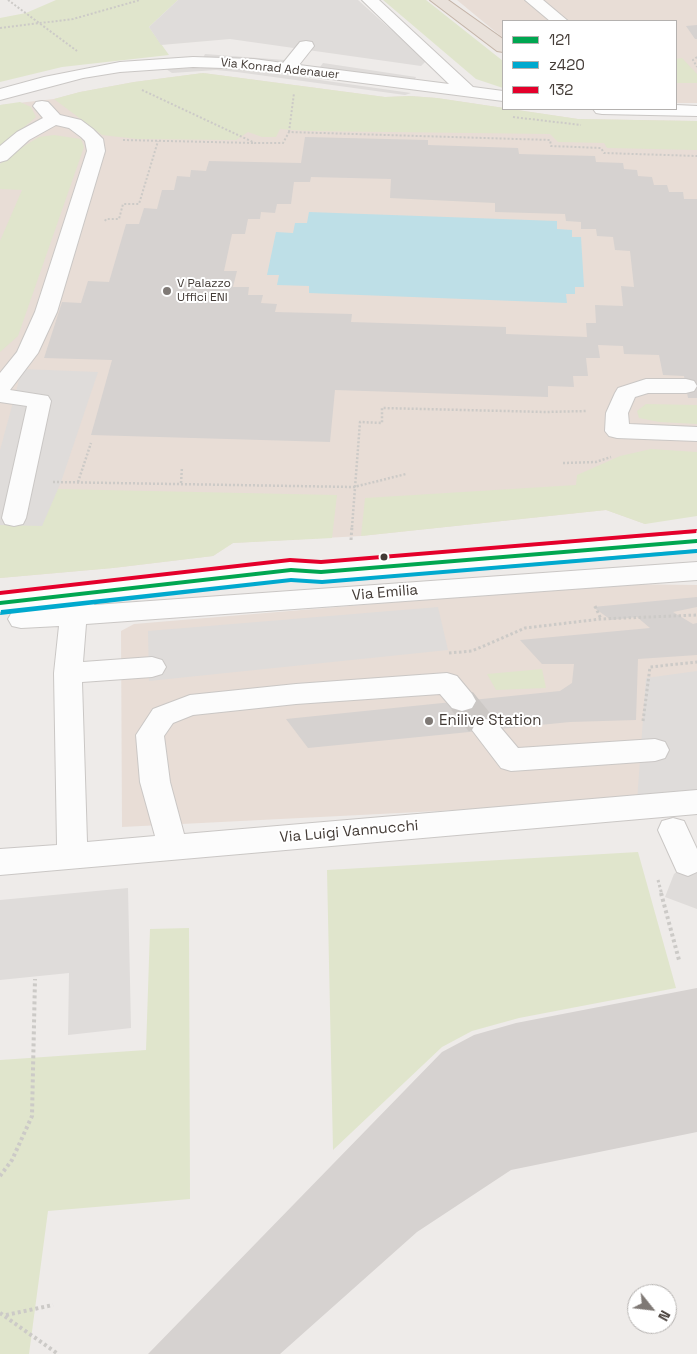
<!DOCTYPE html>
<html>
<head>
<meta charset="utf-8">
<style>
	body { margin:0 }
	#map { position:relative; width:697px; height:1354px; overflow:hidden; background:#eeebe9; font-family:"Space Grotesk",sans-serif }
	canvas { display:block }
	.legend { position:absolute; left:502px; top:20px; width:175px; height:90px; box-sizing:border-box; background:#fff; border:1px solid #b4b1af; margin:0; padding:6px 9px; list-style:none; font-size:15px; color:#433b36 }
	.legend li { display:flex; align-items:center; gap:10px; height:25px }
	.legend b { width:25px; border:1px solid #b4b1af }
	.north { position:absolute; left:627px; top:1284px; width:50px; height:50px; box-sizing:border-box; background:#fff; border:1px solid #b4b1af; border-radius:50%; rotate:119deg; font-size:14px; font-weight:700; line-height:20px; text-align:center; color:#433b36 }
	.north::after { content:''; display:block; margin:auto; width:18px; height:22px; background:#7f7975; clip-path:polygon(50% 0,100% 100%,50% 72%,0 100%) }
</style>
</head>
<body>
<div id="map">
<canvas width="697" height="1354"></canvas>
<ul class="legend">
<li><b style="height:6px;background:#00a651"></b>121</li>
<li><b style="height:6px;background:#00a9ce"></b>z420</li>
<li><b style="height:6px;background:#e4002b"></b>132</li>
</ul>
<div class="north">N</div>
</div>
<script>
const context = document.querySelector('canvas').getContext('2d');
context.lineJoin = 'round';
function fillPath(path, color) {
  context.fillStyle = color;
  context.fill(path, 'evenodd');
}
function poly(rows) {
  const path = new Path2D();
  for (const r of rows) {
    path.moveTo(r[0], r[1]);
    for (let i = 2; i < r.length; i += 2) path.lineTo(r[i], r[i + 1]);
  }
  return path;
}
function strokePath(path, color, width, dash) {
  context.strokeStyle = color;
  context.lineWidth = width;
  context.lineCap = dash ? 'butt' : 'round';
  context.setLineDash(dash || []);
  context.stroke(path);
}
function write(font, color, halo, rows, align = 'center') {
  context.font = font + ' "Space Grotesk",sans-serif';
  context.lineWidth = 4;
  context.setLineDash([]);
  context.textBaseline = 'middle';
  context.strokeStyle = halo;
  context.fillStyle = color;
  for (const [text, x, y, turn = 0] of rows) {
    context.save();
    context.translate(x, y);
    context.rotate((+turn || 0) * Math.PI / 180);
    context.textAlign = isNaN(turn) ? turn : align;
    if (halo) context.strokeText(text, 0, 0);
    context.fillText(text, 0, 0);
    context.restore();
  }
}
const commercial = poly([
	[457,0,697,0,697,103,676,103,676,21,503,21,503,38],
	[203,73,385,97,410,96,437,98,578,119,697,121,697,505,645,524,606,510,361,536,233,543,213,556,113,568,0,578,0,105,54,99,80,92,134,82],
	[613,584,697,585,697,795,637,801,122,827,121,631,134,624]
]);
const green = poly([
	[56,0,178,0,149,27,169,55,62,67,0,82,0,18,26,13],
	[383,0,426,0,503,61,503,88,476,79],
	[682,58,697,74,697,83,676,83,676,59],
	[203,73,385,97,410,96,437,98,578,119,697,121,697,150,607,148,604,143,558,142,550,134,308,131,280,129,276,137,262,137,248,132,236,140,137,139,102,135,54,99,80,92,134,82],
	[20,102,31,107,36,117,0,148,0,105],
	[54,135,81,139,84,147,18,336,0,352,0,241,22,190,0,189,0,164,16,151,39,137],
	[646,404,697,405,697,424,659,422,639,418,637,411],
	[651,449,697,452,697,516,645,524,606,510,361,536,365,498,576,485,577,475,620,456],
	[57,489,337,495,332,538,233,543,213,556,113,568,0,578,0,525,42,525],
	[542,669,546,688,496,690,487,674],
	[638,852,676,988,519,1018,472,1031,442,1047,333,1150,327,870],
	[189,928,190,1199,48,1211,29,1354,0,1354,0,1060,146,1050,150,929]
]);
const parking = poly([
	[178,0,358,0,426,61,421,66,230,39,161,45,149,27],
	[205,54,285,60,283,65,203,58],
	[323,63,416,77,414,81,320,67],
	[220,67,236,68,411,93,405,95,237,72,216,70,172,73,166,69],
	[22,369,98,372,61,482,42,526,0,525,0,450],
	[438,607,448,650,149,681,148,631],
	[697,671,697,795,637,801,646,678],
	[697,855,697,909,665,897,674,874],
	[128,888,131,1028,68,1035,69,973,0,980,0,900]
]);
const water = poly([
	[309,212,557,221,557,229,572,230,572,237,581,237,584,287,575,287,575,294,566,294,567,303,309,293,309,286,277,285,279,275,267,275,276,232,293,233,295,223,307,223]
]);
const building = poly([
	[697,25,697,39,695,39,686,26],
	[305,137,428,140,428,145,518,148,519,154,595,156,596,162,623,163,624,169,637,170,638,176,652,177,654,185,667,185,669,192,683,192,684,199,697,199,697,398,688,398,684,376,663,375,659,355,624,354,623,346,598,345,600,358,586,358,588,376,573,376,574,387,548,386,548,397,335,390,330,442,91,435,112,360,44,358,62,302,81,303,88,281,109,282,126,224,139,224,144,208,157,209,162,190,174,190,177,176,190,177,191,170,206,171,209,161,301,163],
	[311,177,391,179,390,198,495,203,495,212,565,214,566,221,581,222,581,229,596,229,597,236,613,237,615,250,630,251,634,287,621,286,623,306,595,305,596,323,586,323,587,337,506,334,506,327,351,322,352,314,275,312,277,304,261,303,263,295,248,295,249,287,233,287,237,271,224,271,232,234,245,234,248,219,260,219,261,212,275,213,277,204,291,204,294,182,310,182],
	[697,597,697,607,673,612,693,624,697,623,697,655,638,659,636,720,570,722,308,748,286,719,560,691,572,683,574,664,542,664,520,640,650,628,637,617,611,620,593,607],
	[697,988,697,1132,511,1170,417,1232,280,1354,148,1354,442,1052,474,1035,516,1023]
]);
const minorTunnel = poly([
	[462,701,486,730]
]);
const pathFar3 = poly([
	[8,0,77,51],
	[0,28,73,19,140,0],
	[697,57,693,60,697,67],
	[142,90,255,143,283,143,289,132,550,140,551,146,601,148,604,153,697,156],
	[513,117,581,125],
	[289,132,294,93],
	[123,140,254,143],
	[105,221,106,219,119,219,123,204,139,204,158,141]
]);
const pathFar2 = poly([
	[563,463,596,462,611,457],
	[53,482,354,487,406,474],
	[78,482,91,443],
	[181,483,182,467],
	[352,527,360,422,382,423,382,408,546,412,587,411]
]);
const pathFar1 = poly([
	[351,540,352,526],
	[595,606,601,619],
	[449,653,472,651,525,628,601,619,697,615],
	[643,721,650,667,697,662],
	[658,880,662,895]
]);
const path = poly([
	[661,893,679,960],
	[0,1176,12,1160,32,1116,35,979],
	[0,1313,58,1354],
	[6,1315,53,1305]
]);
const minor = poly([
	[362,0,379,0,473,87,503,91,503,101,254,69,193,67,120,72,83,78,0,100,0,89,44,77,120,62,193,57,254,59,283,63,300,42,306,41,312,42,314,46,299,65,449,84,362,0],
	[525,0,543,0,568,21,550,21,525,0],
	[42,101,48,102,60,115,81,120,93,129,103,139,105,151,57,312,38,353,10,390,48,396,51,401,26,518,23,524,14,526,5,524,2,518,27,406,0,402,0,373,17,352,35,312,87,151,85,141,81,137,69,128,56,125,29,140,7,160,0,162,0,146,17,132,43,118,33,106,36,102,42,101],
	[676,105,697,106,697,116,602,114,596,113,593,109,676,109,676,105],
	[646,379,686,379,694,381,697,386,694,391,686,393,648,393,635,397,628,413,629,424,697,427,697,441,617,438,609,436,605,431,606,413,615,393,618,388,646,379],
	[697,533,697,549,321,581,291,579,96,601,94,605,697,562,697,580,86,624,83,662,152,657,162,660,166,667,162,674,152,677,82,682,87,842,155,836,140,782,136,735,153,709,190,695,296,684,447,673,457,676,472,694,476,701,472,708,462,711,452,708,440,694,296,704,193,715,173,723,164,736,170,782,184,834,697,790,697,814,0,875,0,849,57,845,54,673,59,626,21,628,12,626,8,619,12,612,21,610,0,612,0,594,291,561,321,563,697,533],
	[66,605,65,607,23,610,66,605],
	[486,719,496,722,518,748,655,739,665,742,669,750,665,758,655,761,511,771,501,768,472,730,476,722,486,719],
	[673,818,684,821,697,849,697,872,688,876,677,872,658,830,662,821,673,818]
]);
const highway = poly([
	[430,0,448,0,503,39,503,52,497,51,430,0]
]);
const bus1 = poly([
	[697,539,697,543,321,574,291,572,0,605,0,601,291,568,321,570,697,539]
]);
const bus2 = poly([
	[697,549,697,553,322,584,291,582,0,615,1,610,291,578,322,580,697,549]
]);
const bus3 = poly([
	[697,529,696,533,321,564,290,562,0,595,0,591,290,558,321,560,697,529]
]);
const markers = [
	[167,291,5,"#7f7975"],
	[384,557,4.5,"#433b36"],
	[429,721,5,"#7f7975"]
];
const farStreetnames = [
	["Via Konrad Adenauer",280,69,6]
];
const farPoinames = [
	["V Palazzo",177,284],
	["Uffici ENI",177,298]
];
const streetNames = [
	["Via Emilia",385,593,-5],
	["Via Luigi Vannucchi",349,832,-5]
];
const poiNames = [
	["Enilive Station",439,721]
];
fillPath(commercial, '#e8ddd6');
fillPath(green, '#e0e5cc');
fillPath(parking, '#dfdcda');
fillPath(water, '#bedfe7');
fillPath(building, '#d6d2d0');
strokePath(minorTunnel, '#ccc8c5', 28, [28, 14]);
strokePath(minor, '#cac7c5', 2);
strokePath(highway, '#c3b3a7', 2);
strokePath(pathFar3, '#cccac7', 2, [2, 2]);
strokePath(pathFar2, '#cccac7', 2.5, [2, 2]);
strokePath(pathFar1, '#cccac7', 3, [2.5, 2.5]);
strokePath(path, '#cccac7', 4, [3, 3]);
fillPath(minor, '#fcfcfc');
fillPath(highway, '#e9e1da');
fillPath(bus1, '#00a651');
fillPath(bus2, '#00a9ce');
fillPath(bus3, '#e4002b');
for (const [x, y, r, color] of markers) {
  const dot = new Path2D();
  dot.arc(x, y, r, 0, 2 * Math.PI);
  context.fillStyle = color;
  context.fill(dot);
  strokePath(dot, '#fff', 2);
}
write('12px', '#433b36', '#fff', farStreetnames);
write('12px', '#433b36', '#fff', farPoinames, 'left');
write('15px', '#433b36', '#fff', streetNames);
write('15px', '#433b36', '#fff', poiNames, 'left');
</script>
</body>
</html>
